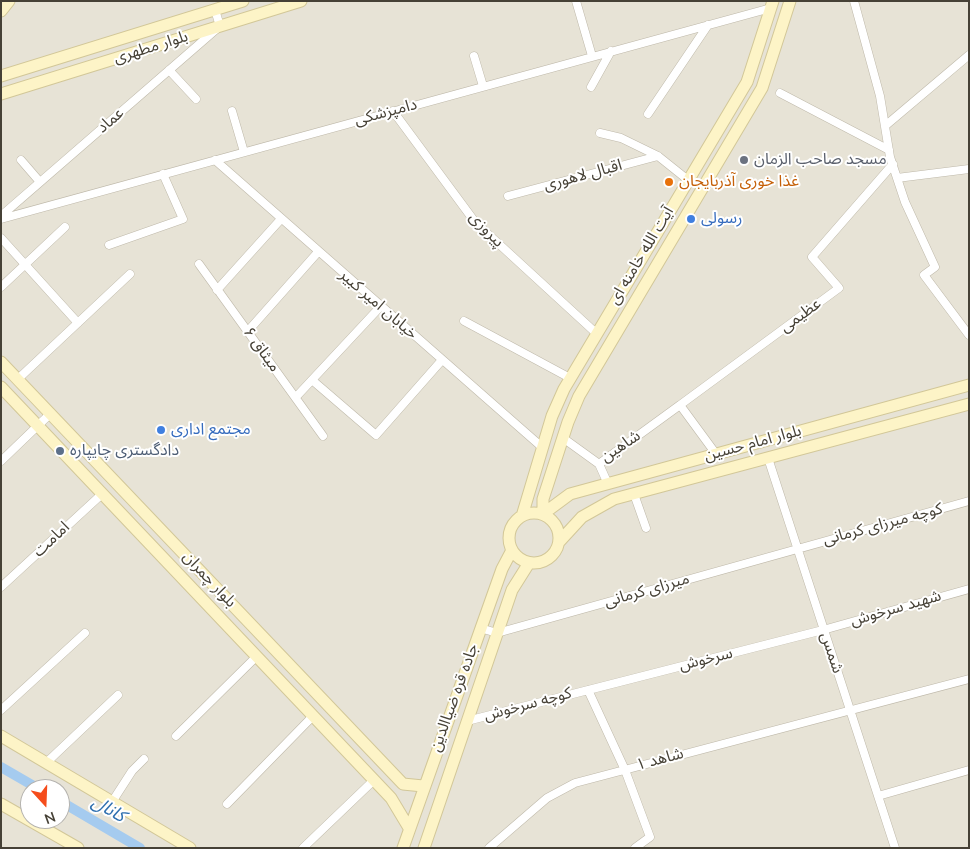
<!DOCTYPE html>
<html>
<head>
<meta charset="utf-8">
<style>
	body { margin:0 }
	#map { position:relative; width:970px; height:849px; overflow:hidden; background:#f3f1e7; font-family:"Nunito Sans",sans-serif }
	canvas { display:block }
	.frame { position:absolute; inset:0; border:2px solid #464136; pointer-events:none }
	.north { position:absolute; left:20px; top:779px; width:50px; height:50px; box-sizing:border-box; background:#fff; border:1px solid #b5b3af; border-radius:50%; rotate:160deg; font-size:14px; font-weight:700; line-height:20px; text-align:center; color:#464136 }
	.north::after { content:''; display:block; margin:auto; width:18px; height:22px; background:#f54d1c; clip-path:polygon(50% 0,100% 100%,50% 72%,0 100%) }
</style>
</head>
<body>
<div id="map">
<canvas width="970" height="849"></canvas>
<div class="frame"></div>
<div class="north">N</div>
</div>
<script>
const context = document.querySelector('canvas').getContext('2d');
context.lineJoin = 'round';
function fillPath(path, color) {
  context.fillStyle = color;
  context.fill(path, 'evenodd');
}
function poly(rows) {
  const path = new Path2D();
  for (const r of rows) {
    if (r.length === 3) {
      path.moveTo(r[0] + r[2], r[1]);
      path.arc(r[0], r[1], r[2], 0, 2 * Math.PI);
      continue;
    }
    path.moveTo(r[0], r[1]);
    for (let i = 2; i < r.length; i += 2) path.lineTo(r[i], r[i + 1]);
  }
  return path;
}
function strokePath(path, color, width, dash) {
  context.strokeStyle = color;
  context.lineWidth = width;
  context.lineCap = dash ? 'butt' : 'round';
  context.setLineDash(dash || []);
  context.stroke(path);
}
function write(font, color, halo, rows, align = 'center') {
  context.font = font + ' "Nunito Sans","Noto Sans Arabic",sans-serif';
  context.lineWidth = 4;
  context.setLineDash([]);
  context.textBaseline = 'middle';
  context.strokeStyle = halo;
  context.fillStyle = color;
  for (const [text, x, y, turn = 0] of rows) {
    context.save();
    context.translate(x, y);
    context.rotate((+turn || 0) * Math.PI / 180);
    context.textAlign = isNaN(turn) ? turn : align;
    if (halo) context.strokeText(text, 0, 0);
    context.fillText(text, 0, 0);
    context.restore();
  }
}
const residential = poly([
	[1,1,969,1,969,848,1,848],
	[30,789,60,789,60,819,30,819]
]);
const canal = poly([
	[1,767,39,789],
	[60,801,140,848]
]);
const street = poly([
	[576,1,592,56],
	[854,1,880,96,890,157,905,202,935,267,924,275,969,335],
	[474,56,483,86],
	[169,70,196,99],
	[591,87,611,51],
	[780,93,889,150],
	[232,111,244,152],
	[393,111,475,222,596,333],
	[648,114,708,25],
	[885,126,969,55],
	[600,133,621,138,658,156,688,180],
	[21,160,40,182],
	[215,160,543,448],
	[897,178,969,169],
	[508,196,658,156],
	[1,216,220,26,215,10],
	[1,219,771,8],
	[1,238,78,323],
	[109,245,183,219,163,174],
	[199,264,323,436],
	[1,287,65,227],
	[217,290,281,219],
	[464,321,570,378],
	[248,331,318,252],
	[18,379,130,274],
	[312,380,376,435,442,360],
	[296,397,380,307],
	[563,438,599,464,680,405],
	[716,454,680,405,839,288,812,257,893,164],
	[768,458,895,848],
	[1,461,51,413],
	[599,464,608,484],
	[634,494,646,528],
	[1,587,102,494],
	[480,628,497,633,969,501],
	[588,690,625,770,650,837,635,848],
	[1,710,85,633],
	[467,721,823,630,969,589],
	[176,736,256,657],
	[46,763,118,695],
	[878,796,969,770],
	[112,802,132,771,144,759],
	[227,804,313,716],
	[303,848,374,780],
	[489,848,547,798,575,783,969,679]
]);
const secondary = poly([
	[1,11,9,1],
	[1,76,243,1],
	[1,94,301,1],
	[1,362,403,784,423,786],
	[1,387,391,798,409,828],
	[534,538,25],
	[543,514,543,499,568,422,579,396,762,88,790,1],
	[543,514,570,494,969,385],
	[522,516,552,416,564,389,747,82,773,1],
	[559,542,582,517,614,499,969,404],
	[1,736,190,848],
	[1,804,78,848],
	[403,848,502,569,512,550],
	[424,848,512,590,529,563]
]);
const markers = [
	[744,160,5,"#6b7280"],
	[669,182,5,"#e8710a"],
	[691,219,5,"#3f7fe0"],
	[161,430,5,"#3f7fe0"],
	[60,451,5,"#5c6f8a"]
];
const streetNames = [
	["بلوار مطهری",151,48,-17],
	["دامپزشکی",386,113,-15],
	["عماد",111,121,-41],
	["اقبال لاهوری",583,176,-15],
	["پیروزی",486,230,46],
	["آیت الله خامنه ای",642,256,-59],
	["خیابان امیر کبیر",378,305,41],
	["عظیمی",801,316,-36],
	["میثاق ۶",261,350,54],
	["بلوار امام حسین",753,444,-15],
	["شاهین",621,447,-34],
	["کوچه میرزای کرمانی",883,525,-15],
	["امامت",52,540,-43],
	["بلوار چمران",209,580,47],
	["میرزای کرمانی",647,591,-16],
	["شهید سرخوش",896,609,-16],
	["شمس",831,653,72],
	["سرخوش",706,660,-14],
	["جاده قره ضیاالدین",455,698,-70],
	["کوچه سرخوش",528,705,-15],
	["شاهد ۱",660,760,-15]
];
const worshipNames = [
	["مسجد صاحب الزمان",754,160]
];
const foodNames = [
	["غذا خوری آذربایجان",679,182]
];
const shopNames = [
	["رسولی",701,219],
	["مجتمع اداری",171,430]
];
const serviceNames = [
	["دادگستری چایپاره",70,451]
];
const waterNames = [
	["کانال",108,810,30]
];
fillPath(residential, '#e7e3d6');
strokePath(canal, '#a5cbef', 10);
strokePath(street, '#bfb9aa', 9);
strokePath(secondary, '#d2c798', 13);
strokePath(street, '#fff', 8);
strokePath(secondary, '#fdf4c7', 11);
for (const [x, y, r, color] of markers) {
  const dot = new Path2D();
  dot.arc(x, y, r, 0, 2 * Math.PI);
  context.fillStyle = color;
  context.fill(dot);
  strokePath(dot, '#fff', 2);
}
write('16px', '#464136', '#fff', streetNames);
write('16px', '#5b616d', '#fff', worshipNames, 'left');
write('16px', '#c56008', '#fff', foodNames, 'left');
write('16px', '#366cbe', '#fff', shopNames, 'left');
write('16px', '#4e5e75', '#fff', serviceNames, 'left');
write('italic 18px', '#3171b0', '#fff', waterNames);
</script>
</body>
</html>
